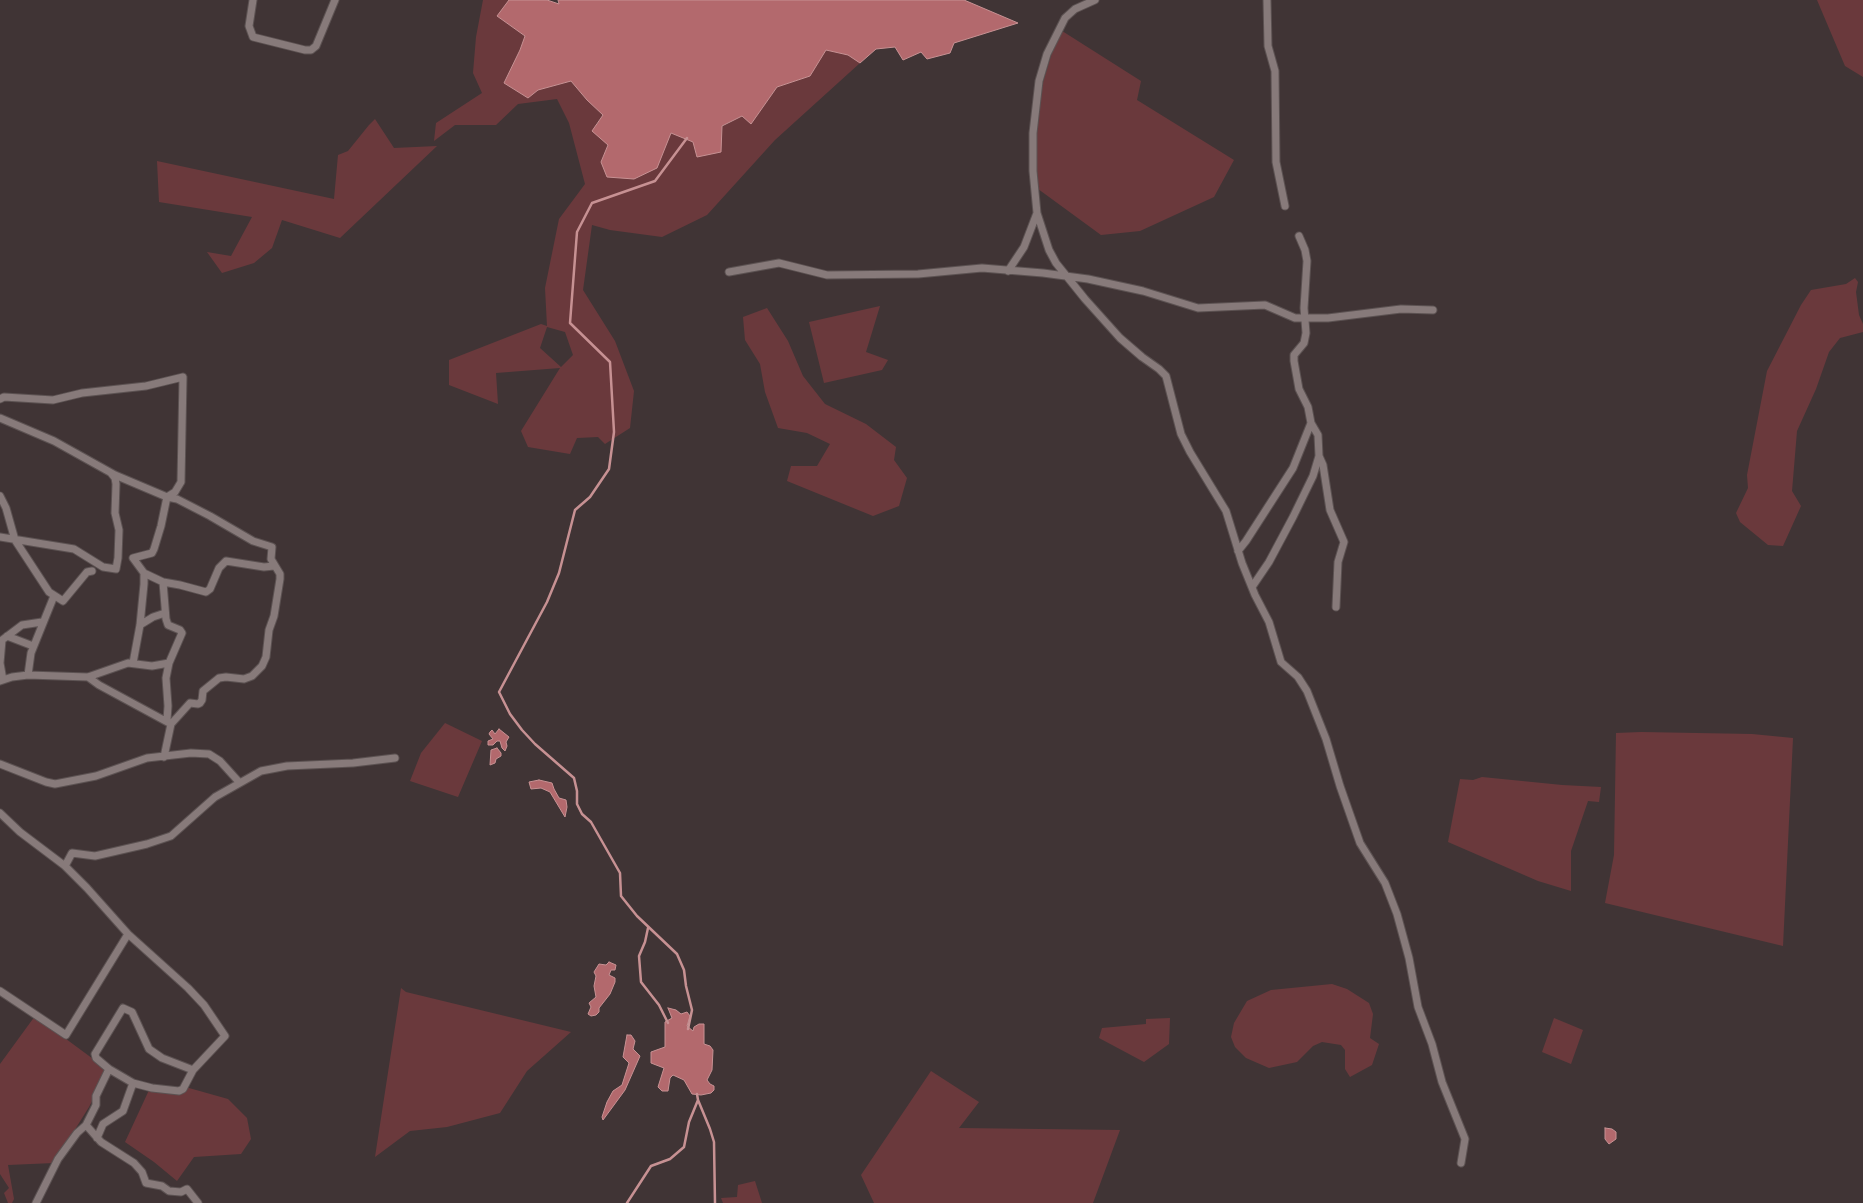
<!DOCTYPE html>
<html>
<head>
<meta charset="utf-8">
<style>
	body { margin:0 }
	canvas { display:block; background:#403435 }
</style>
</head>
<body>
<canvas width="1863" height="1203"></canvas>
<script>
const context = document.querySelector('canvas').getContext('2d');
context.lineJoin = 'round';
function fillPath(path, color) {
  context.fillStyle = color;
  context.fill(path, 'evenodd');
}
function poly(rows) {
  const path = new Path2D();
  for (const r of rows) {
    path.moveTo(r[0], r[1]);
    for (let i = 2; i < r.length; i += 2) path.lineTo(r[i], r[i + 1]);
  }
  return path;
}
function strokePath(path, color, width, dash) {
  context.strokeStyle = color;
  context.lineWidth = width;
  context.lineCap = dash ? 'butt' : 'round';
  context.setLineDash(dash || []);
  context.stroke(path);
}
const green = poly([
	[483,0,509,0,497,16,525,36,520,50,504,83,528,98,538,90,571,81,587,100,603,115,596,124,608,145,601,162,671,133,693,142,742,116,751,124,777,87,810,76,826,50,848,55,860,63,775,140,707,215,662,237,610,230,592,225,583,290,615,341,634,391,630,428,605,444,598,437,577,438,570,454,528,447,521,431,560,368,496,373,498,404,449,385,449,360,541,324,547,326,545,288,559,219,585,184,569,123,557,99,518,104,496,125,455,125,434,141,436,123,482,93,473,73,476,37],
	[547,327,565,332,573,355,561,367,540,348],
	[1817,0,1863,0,1863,77,1845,66],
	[1059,29,1141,81,1137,100,1234,160,1214,197,1140,231,1101,235,1034,186,1035,109],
	[375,119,394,148,437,146,340,238,282,220,272,248,254,263,222,273,207,252,231,256,252,217,159,202,157,161,334,199,338,155,348,151,369,125],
	[1855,278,1858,282,1856,292,1859,315,1863,324,1863,332,1840,338,1829,352,1816,389,1797,431,1792,491,1801,506,1783,546,1768,545,1740,522,1736,513,1748,488,1747,475,1767,371,1801,305,1811,290,1846,284],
	[880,306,866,352,888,360,882,370,824,383,809,322],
	[767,308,788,341,803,376,825,404,866,424,896,447,894,460,907,478,899,506,873,516,787,481,791,466,817,466,830,444,807,433,778,428,765,392,760,364,745,340,743,317],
	[445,723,482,741,458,797,410,781,421,753],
	[1641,732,1752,734,1793,738,1783,946,1605,903,1614,855,1616,733],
	[1482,777,1562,785,1601,787,1599,802,1588,801,1571,851,1571,891,1538,881,1448,842,1460,779,1473,780],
	[1332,984,1347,989,1369,1003,1373,1014,1370,1038,1379,1044,1372,1065,1350,1077,1345,1069,1345,1050,1341,1045,1322,1042,1313,1046,1297,1062,1269,1068,1246,1058,1235,1047,1231,1037,1234,1023,1247,1001,1271,990],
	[401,988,406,992,571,1032,527,1071,500,1113,447,1127,410,1131,375,1157],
	[35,1016,108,1070,89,1107,54,1163,8,1165,14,1199,12,1203,8,1203,4,1193,9,1188,0,1174,0,1064],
	[1170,1018,1169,1044,1144,1062,1099,1038,1102,1028,1146,1024,1146,1019],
	[1554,1018,1583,1030,1571,1064,1542,1052],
	[931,1071,979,1102,959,1128,1120,1130,1093,1203,874,1203,861,1175],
	[150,1088,189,1088,228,1099,247,1118,251,1139,241,1154,194,1157,177,1181,154,1162,125,1142],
	[755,1181,762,1203,723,1203,721,1198,737,1197,738,1185]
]);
const water = poly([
	[509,0,547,0,559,4,558,0,964,0,1018,23,954,43,950,53,927,59,921,52,903,60,895,47,876,49,860,63,848,55,826,50,810,76,777,87,751,124,742,116,722,126,721,152,697,157,693,142,671,133,657,168,634,179,607,177,601,162,608,145,592,131,603,115,587,100,571,81,538,90,528,98,504,83,520,50,525,36,497,16,509,0],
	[499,729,509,737,506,742,507,746,505,751,502,748,500,741,497,741,493,745,488,745,488,741,493,739,489,734,490,732,492,730,495,734,499,729],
	[497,748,501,753,501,756,496,759,495,763,490,765,491,750,497,748],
	[539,780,552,783,554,789,559,798,566,800,567,807,565,817,550,792,541,788,531,789,529,782,539,780],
	[609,962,616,965,615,970,611,970,609,975,615,978,615,982,610,994,599,1008,599,1012,596,1015,591,1016,588,1014,591,1007,589,1003,596,997,594,986,596,976,594,972,599,964,606,965,609,962],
	[668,1008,676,1010,681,1014,687,1012,690,1016,687,1026,693,1031,694,1027,699,1024,704,1024,704,1044,710,1046,713,1050,712,1070,707,1080,710,1084,714,1086,714,1090,711,1093,701,1095,692,1094,684,1080,673,1075,670,1078,668,1091,662,1091,658,1087,664,1068,651,1063,651,1052,665,1047,665,1022,672,1018,668,1008],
	[627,1035,631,1035,635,1041,633,1049,640,1056,625,1090,603,1120,602,1117,607,1102,613,1091,622,1085,629,1063,623,1057,627,1035],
	[1605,1128,1612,1129,1616,1132,1616,1139,1609,1144,1605,1139,1605,1128]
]);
const stream = poly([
	[687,138,655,181,592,203,577,232,570,323,610,362,614,432,609,469,590,497,575,510,559,573,547,602,499,692,510,714,522,730,535,744,574,778,577,791,577,804,582,814,591,822,620,873,621,896,637,916,677,954,684,970,686,986,692,1010,688,1029],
	[648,928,645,942,639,956,641,982,659,1005,668,1023],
	[698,1100,710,1129,714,1142,715,1203],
	[627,1203,651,1166,670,1159,684,1147,689,1122,698,1100,697,1094]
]);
const street = poly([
	[253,0,249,26,253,37,305,50,311,50,316,46,335,0],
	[1267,0,1268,46,1275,71,1276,162,1285,206],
	[1037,213,1049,250,1056,263,1085,299,1120,338,1142,357,1159,369,1166,376,1181,434,1190,452,1226,511,1242,563,1255,595,1269,622,1281,662,1298,677,1307,691,1326,739,1340,786,1360,843,1385,883,1397,914,1409,958,1418,1007,1432,1044,1442,1082,1465,1139,1461,1163],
	[1008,271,1024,247,1037,213,1033,171,1033,133,1039,81,1047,54,1065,18,1075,9,1095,0],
	[729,272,779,263,827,275,918,274,982,268,1043,273,1088,279,1143,291,1198,308,1265,305,1295,318,1328,318,1401,309,1433,310],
	[0,399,4,397,53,400,82,393,146,386,183,377,181,482,175,492,167,497,161,526,154,549,152,553,133,558,144,573,144,584,140,625,133,663],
	[0,418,54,441,115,475,167,497,177,499,210,516,253,541,272,547,271,559,280,574,280,579,274,616,269,630,266,657,262,666,252,676,244,679,226,677,219,678,203,691,202,700,200,703,198,704,190,703,171,724],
	[1319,456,1323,465,1330,510,1344,542,1338,562,1336,607],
	[0,496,6,508,15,540,49,592,63,601,87,572,92,571],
	[0,537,74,549,103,567,116,569,118,558,119,530,115,513,116,484,115,478,111,473],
	[1238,551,1246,541,1293,468,1311,423],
	[144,573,163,582,166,619,168,625,180,630,182,633,169,663,166,678,168,706,167,720],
	[163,582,180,585,206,592,210,589,219,568,226,561,264,567,274,566],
	[1252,587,1269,562,1293,517,1313,476,1319,456,1318,435,1311,423,1308,407,1299,389,1294,361,1294,355,1304,343,1306,333,1304,308,1307,261,1305,250,1299,236],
	[140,625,153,617,165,613],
	[7,636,33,646],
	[28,675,31,653,54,596],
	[88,677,99,685,171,724,164,757],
	[3,680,0,663,2,640,22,625,42,622],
	[0,681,12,677,28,675,88,677,128,663,152,666,169,663],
	[0,764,46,782,55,784,96,776,147,758,191,753,209,754,220,761,239,782],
	[0,813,20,832,65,866,87,888,128,934,188,988,204,1005,225,1036,193,1070,183,1089,179,1091,152,1088,133,1083,123,1111,103,1124,97,1138],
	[65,866,72,853,95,856,147,844,171,836,215,797,261,771,287,766,353,763,395,758],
	[0,991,66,1035,128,934],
	[109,1069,133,1083],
	[86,1125,101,1142,134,1163,142,1172,146,1183,162,1186,169,1191,181,1192,187,1189,198,1203],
	[36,1203,58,1159,77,1133,86,1125,96,1105,96,1096,109,1069,96,1058,95,1054,123,1008,132,1012,149,1049,162,1058,193,1070]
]);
fillPath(green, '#6a393c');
fillPath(water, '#b3696d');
strokePath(water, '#c79193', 1);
strokePath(stream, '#c79193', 2.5);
strokePath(street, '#5c5252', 9);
strokePath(street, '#877a7a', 7);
</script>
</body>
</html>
